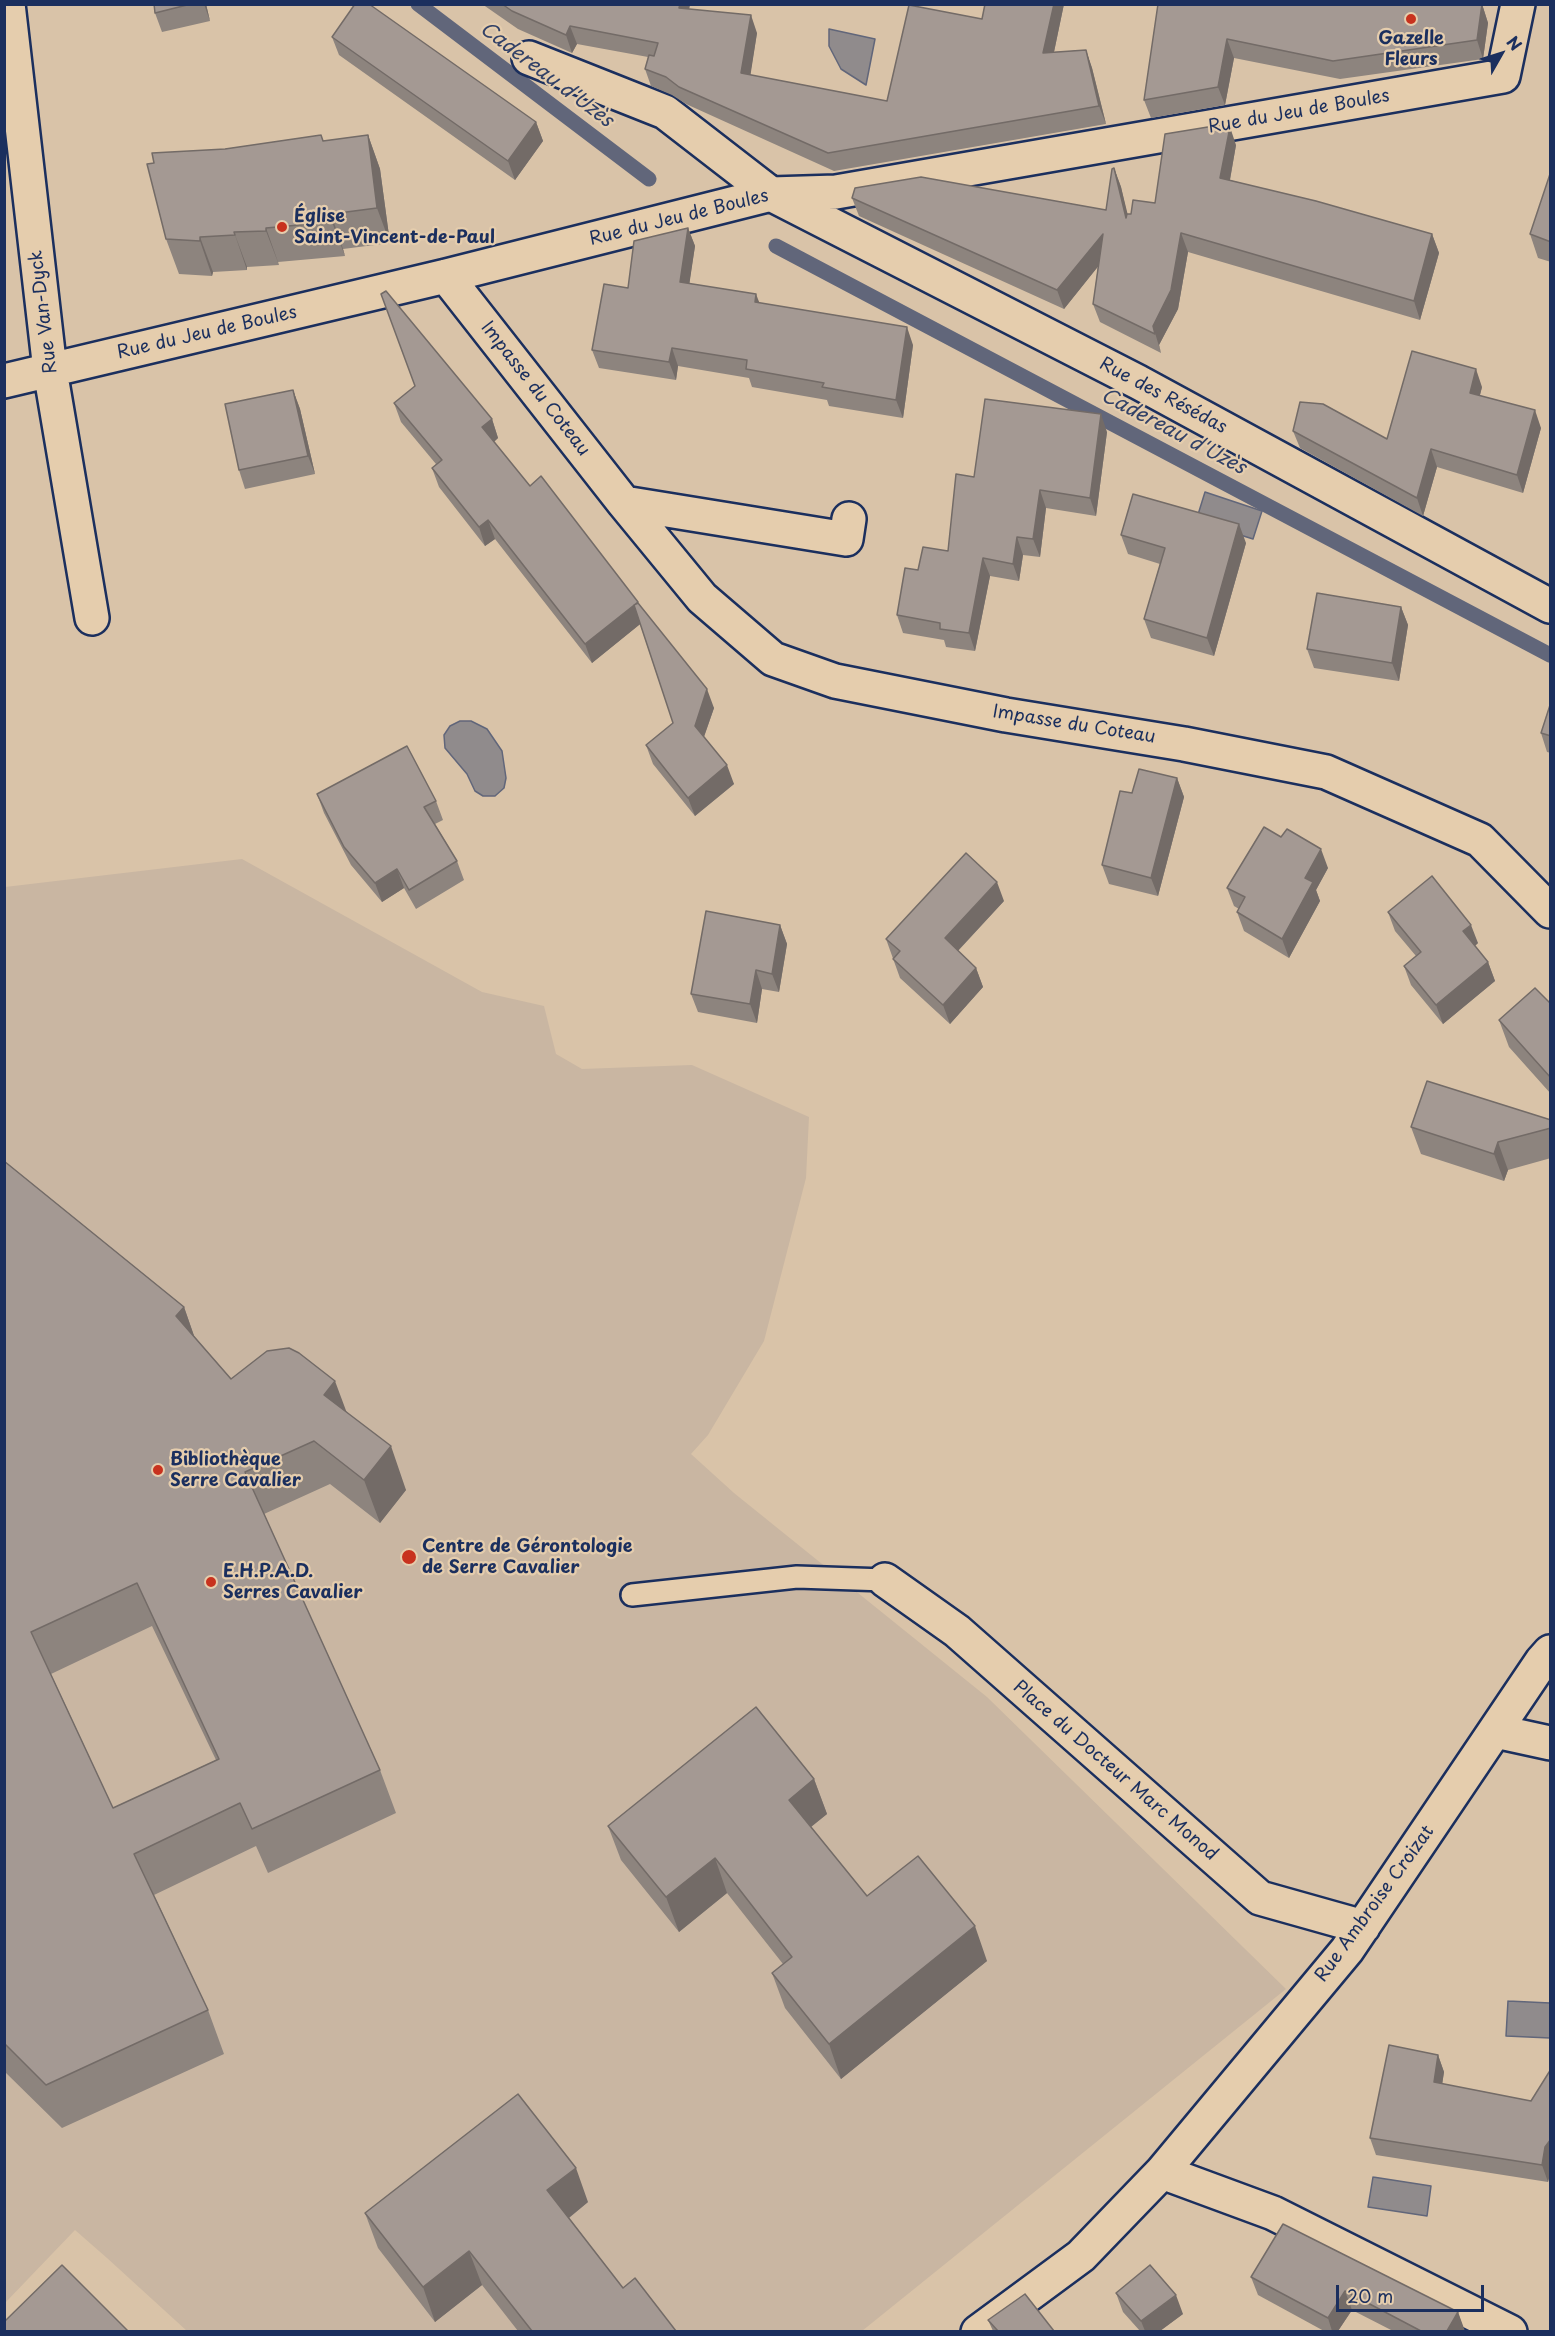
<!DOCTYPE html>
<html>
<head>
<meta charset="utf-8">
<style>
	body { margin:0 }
	#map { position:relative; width:1555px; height:2336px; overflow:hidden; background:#d9c3a8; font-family:"Playpen Sans",sans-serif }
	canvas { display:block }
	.frame { position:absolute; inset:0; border:6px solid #1b2f5e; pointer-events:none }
	.north { position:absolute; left:1471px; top:24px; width:60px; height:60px; -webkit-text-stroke:4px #e5cdad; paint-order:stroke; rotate:51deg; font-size:16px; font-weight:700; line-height:24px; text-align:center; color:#1b2f5e }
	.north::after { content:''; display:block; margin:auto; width:21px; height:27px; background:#1b2f5e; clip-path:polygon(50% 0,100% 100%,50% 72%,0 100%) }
	.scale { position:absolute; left:1336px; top:2285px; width:148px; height:27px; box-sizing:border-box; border:3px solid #1b2f5e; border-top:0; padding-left:8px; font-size:18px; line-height:21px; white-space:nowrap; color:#1b2f5e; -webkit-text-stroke:4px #e5cdad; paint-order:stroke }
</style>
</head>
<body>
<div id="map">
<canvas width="1555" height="2336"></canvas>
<div class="frame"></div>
<div class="north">N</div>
<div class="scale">20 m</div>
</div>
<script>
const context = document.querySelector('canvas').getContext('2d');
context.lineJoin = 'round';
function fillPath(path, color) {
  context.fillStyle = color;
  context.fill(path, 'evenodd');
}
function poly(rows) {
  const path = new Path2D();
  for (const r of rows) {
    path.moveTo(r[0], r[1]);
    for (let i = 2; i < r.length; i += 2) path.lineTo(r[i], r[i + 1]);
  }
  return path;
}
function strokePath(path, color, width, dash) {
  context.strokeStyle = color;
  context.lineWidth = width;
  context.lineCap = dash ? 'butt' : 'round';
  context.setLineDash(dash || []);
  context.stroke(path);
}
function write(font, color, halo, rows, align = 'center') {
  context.font = font + ' "Playpen Sans",sans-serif';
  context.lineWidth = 4.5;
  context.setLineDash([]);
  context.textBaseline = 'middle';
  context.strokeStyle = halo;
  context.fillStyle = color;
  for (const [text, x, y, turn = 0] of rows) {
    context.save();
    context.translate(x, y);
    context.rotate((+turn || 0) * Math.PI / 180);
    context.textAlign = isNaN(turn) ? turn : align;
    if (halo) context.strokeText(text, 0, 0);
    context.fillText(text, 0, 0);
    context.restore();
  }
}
const built = poly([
	[242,859,482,992,544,1006,556,1054,582,1069,692,1065,809,1117,806,1178,764,1341,708,1435,691,1454,734,1493,987,1697,1286,1989,862,2331,187,2331,107,2258,75,2230,5,2303,5,887]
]);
const water = poly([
	[829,29,875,39,866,85,841,69,829,46,829,29],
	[1205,492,1262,511,1253,539,1196,521,1205,492],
	[460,721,471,721,487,729,502,751,506,778,504,788,495,796,483,796,475,791,467,774,445,748,444,735,450,726,460,721],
	[1508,2001,1550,2003,1550,2038,1506,2036,1508,2001],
	[1373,2177,1431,2186,1427,2216,1368,2207,1373,2177]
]);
const stream = poly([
	[418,4,649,179],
	[776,246,1550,655]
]);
const lane = poly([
	[632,1595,797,1577,885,1580]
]);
const street = poly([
	[8,4,50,370,92,618],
	[529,58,665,112,771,194,1138,382,1550,606],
	[446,276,624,503,702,598,773,659,835,681,1006,715,1184,744,1326,772,1480,840,1550,911],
	[4,381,446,276,771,194,836,192,1503,76,1518,4],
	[624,503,846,539,849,519],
	[885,1580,957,1631,1260,1898,1363,1927],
	[1495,1731,1550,1743],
	[1162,2172,1273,2213,1510,2332],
	[978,2332,1081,2256,1162,2172,1347,1950,1542,1661,1550,1652]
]);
const wall = poly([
	[154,4,206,4,210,21,162,32,155,13],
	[482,4,690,4,689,9,757,33,750,75,887,101,982,19,985,4,1064,4,1054,52,1086,50,1092,68,1106,124,834,171,686,104,672,95,651,86,645,69,648,57,577,44,572,53,518,29],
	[1158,4,1482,4,1488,23,1483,59,1340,79,1234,58,1225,105,1151,118,1144,100],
	[332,37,536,122,543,141,515,180,339,55],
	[321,135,323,141,368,135,380,169,390,243,343,249,345,256,278,262,279,265,247,267,247,270,213,272,212,276,179,274,166,239,225,149],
	[1236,145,1230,180,1432,234,1439,253,1420,320,1188,252,1178,309,1159,345,1161,353,1100,322,1093,304,1098,266,1064,309,859,216,852,198,1106,210,1114,168,1121,187,1127,214,1131,214,1155,203],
	[1551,171,1551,262,1538,258,1530,234],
	[688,228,695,246,689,284,913,345,903,418,829,406,827,400,752,387,749,378,678,366,676,380,599,368,592,350,628,288],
	[1482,387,1480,395,1541,428,1523,493,1437,467,1423,516,1300,448,1293,431,1387,439],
	[293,390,300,409,315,474,245,489,239,470],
	[394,403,492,419,498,438,494,442,530,486,638,603,714,708,704,737,734,784,695,816,653,764,646,745,673,723,640,624,592,663,495,539,485,546,439,487,432,468,436,464,401,422],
	[1107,432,1096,516,1046,508,1040,557,1023,555,1019,581,990,576,975,651,946,647,944,640,903,633,897,615,918,570,948,551,974,477],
	[1121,535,1246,543,1214,656,1151,638,1144,619,1160,564,1128,554],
	[1401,607,1408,625,1399,681,1314,668,1307,649],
	[1551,702,1551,753,1547,752,1541,733],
	[1177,778,1184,797,1158,896,1109,884,1102,865],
	[317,794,436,801,443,820,435,824,457,861,464,880,416,909,404,888,382,902,351,865,324,813],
	[1281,837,1328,868,1316,890,1320,901,1289,958,1244,931,1237,912,1239,909,1234,906,1227,888],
	[1004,901,958,951,976,968,983,987,950,1024,900,978,886,939],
	[1388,912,1478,943,1475,946,1488,962,1495,981,1443,1024,1411,985,1404,966,1416,956,1395,931],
	[780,925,787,944,779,992,762,989,757,1023,698,1012,691,994],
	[1551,1004,1551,1094,1509,1047,1499,1020],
	[1551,1120,1551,1158,1508,1170,1504,1181,1421,1154,1411,1127],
	[4,1161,184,1307,194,1336,231,1379,347,1412,406,1490,380,1523,330,1484,264,1514,380,1770,396,1813,268,1873,256,1846,154,1895,208,2010,224,2054,62,2128,4,2071],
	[152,1626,216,1760,113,1808,51,1674],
	[814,1779,827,1814,811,1827,867,1896,987,1961,841,2079,785,2008,772,1973,783,1964,727,1893,679,1932,621,1860,608,1826],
	[1438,2055,1444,2072,1442,2084,1531,2101,1551,2069,1551,2170,1548,2182,1376,2155,1370,2138],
	[588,2202,569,2218,623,2288,676,2331,518,2331,482,2285,435,2322,378,2248,365,2213],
	[1283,2224,1458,2312,1464,2331,1393,2331,1352,2310,1338,2331,1324,2331,1258,2295,1251,2277],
	[1116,2293,1183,2314,1160,2331,1140,2331,1123,2312],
	[988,2320,1054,2331,993,2331]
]);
const shadedWall = poly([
	[204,4,206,4,210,21],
	[680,4,690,4,686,26,679,8],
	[1054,4,1064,4,1050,71,1043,53],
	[1482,4,1488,23,1483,59,1477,40],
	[751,15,757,33,748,91,741,73],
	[570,26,577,44,572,53,566,35],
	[1227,39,1234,58,1225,105,1218,87],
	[1086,50,1092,68,1106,124,1099,106],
	[536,122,543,141,515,180,508,161],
	[1230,127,1236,145,1227,196,1220,178],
	[368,135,380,169,390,243,377,208],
	[1114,168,1121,187,1133,236,1126,218],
	[331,214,343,249,345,256,332,222],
	[266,228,278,262,279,265,266,231],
	[688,228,695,246,687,300,680,282],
	[234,232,247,267,247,270,235,235],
	[1181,233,1188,252,1178,309,1159,345,1161,353,1153,326],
	[1103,234,1109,253,1064,309,1057,290],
	[1432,234,1439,253,1420,320,1414,301],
	[200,237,213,272,212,276,200,241],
	[756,294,763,312,755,302],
	[907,327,913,345,903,418,896,400],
	[672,348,678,366,676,380,669,362],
	[1476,369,1482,387,1476,410,1470,393],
	[293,390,300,409,315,474,308,456],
	[1535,410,1541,428,1523,493,1517,475],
	[1101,414,1107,432,1096,516,1090,498],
	[492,419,498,438,489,446,482,427],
	[1431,449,1437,467,1423,516,1417,498],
	[1040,490,1046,508,1040,557,1033,539],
	[488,520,495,539,485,546,479,527],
	[1239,524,1246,543,1214,656,1207,638],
	[1017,537,1023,555,1019,581,1013,564],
	[983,558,990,576,975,651,969,633],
	[638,602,644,621,592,663,585,644],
	[1401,607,1408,625,1399,681,1392,663],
	[707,689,714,708,701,745,695,726],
	[727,765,734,784,695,816,688,798],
	[1177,778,1184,797,1158,896,1151,878],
	[1321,849,1328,868,1316,890,1320,901,1289,958,1282,939,1305,878],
	[397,869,404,888,382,902,375,883],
	[997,882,1004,901,952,957,945,938],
	[780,925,787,944,779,992,772,974],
	[1471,925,1478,943,1470,950,1463,931],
	[1488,962,1495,981,1443,1024,1436,1005],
	[976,968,983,987,950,1024,943,1005],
	[756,970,762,989,757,1023,750,1004],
	[1498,1142,1508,1170,1504,1181,1494,1154],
	[184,1307,199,1350,176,1316],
	[335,1381,351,1424,324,1395],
	[391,1446,406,1490,380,1523,364,1480],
	[814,1779,827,1814,802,1834,789,1800],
	[715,1858,727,1893,679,1932,666,1897],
	[975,1926,987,1961,841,2079,829,2044],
	[1438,2055,1444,2072,1440,2099,1434,2082],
	[1551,2139,1551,2170,1548,2182,1542,2165,1545,2147],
	[576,2168,588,2202,560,2225,547,2190],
	[469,2251,482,2285,435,2322,423,2287],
	[1345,2291,1352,2310,1338,2331,1332,2331,1328,2318],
	[1176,2295,1183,2314,1160,2331,1145,2331,1141,2321],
	[1458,2312,1465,2331,1447,2331]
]);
const building = poly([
	[154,4,191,4,155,13,154,4],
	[355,4,369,4,536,122,508,161,332,37,355,4],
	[502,4,680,4,679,8,751,15,741,73,887,101,909,5,982,19,985,4,1054,4,1043,53,1086,50,1099,106,828,153,679,87,666,77,645,69,649,55,654,56,658,43,570,26,566,35,512,11,502,4],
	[1158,4,1482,4,1477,40,1333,61,1227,39,1218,87,1144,100,1158,4],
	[1220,125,1230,127,1220,178,1316,201,1432,234,1414,301,1181,233,1171,290,1153,326,1155,334,1093,304,1103,234,1057,290,852,198,855,188,921,177,1106,210,1112,169,1114,168,1126,218,1127,214,1131,214,1133,200,1155,203,1165,134,1220,125],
	[321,135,323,141,368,135,377,208,331,214,332,222,266,228,266,231,234,232,235,235,200,237,200,241,166,239,147,164,154,163,152,153,225,149,321,135],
	[1551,171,1551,242,1530,234,1551,171],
	[688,228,680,282,756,294,755,302,907,327,896,400,822,387,824,383,746,369,747,360,672,348,669,362,592,350,604,284,628,288,634,241,688,228],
	[386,291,492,419,482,427,530,486,541,476,638,602,585,644,488,520,479,527,432,468,442,460,394,403,415,386,381,294,386,291],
	[1412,351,1476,369,1470,393,1535,410,1517,475,1431,449,1417,498,1293,431,1300,402,1323,404,1387,439,1412,351],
	[293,390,308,456,239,470,225,404,293,390],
	[985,399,1101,414,1090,498,1040,490,1033,539,1017,537,1013,564,983,558,969,633,940,629,940,623,897,615,905,568,918,570,923,547,948,551,956,474,974,477,985,399],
	[1133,494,1239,524,1207,638,1144,619,1165,548,1121,535,1133,494],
	[1317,593,1401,607,1392,663,1307,649,1317,593],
	[638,603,707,689,695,726,727,765,688,798,646,745,673,723,634,605,638,603],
	[1551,702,1551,736,1541,733,1551,702],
	[407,746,436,801,424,807,457,861,409,890,397,869,375,883,344,847,317,794,407,746],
	[1139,769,1177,778,1151,878,1102,865,1120,791,1132,793,1139,769],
	[1264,827,1281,837,1287,829,1321,849,1305,878,1313,882,1282,939,1237,912,1245,897,1227,888,1264,827],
	[966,853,997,882,945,938,976,968,943,1005,893,959,900,951,886,939,966,853],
	[1432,876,1471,925,1463,931,1488,962,1436,1005,1404,966,1421,952,1388,912,1432,876],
	[706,911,780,925,772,974,756,970,750,1004,691,994,706,911],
	[1535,988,1551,1004,1551,1078,1499,1020,1535,988],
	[1427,1081,1551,1120,1551,1128,1498,1142,1494,1154,1411,1127,1427,1081],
	[4,1161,184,1307,176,1316,231,1379,267,1351,289,1348,299,1353,335,1381,324,1395,391,1446,364,1480,314,1441,245,1472,380,1770,252,1829,240,1803,134,1854,208,2010,46,2085,4,2043,4,1161],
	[137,1583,219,1759,113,1808,31,1632,137,1583],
	[756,1707,814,1779,789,1800,867,1896,918,1856,975,1926,829,2044,772,1973,792,1957,715,1858,666,1897,608,1826,756,1707],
	[1389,2045,1438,2055,1434,2082,1531,2101,1551,2069,1551,2139,1545,2147,1542,2165,1370,2138,1389,2045],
	[518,2094,576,2168,547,2190,623,2288,635,2278,676,2331,532,2331,469,2251,423,2287,365,2213,518,2094],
	[1283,2224,1458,2312,1447,2331,1421,2331,1345,2291,1328,2318,1251,2277,1283,2224],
	[62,2265,128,2331,4,2331,4,2322,62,2265],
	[1150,2265,1176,2295,1141,2321,1116,2293,1150,2265],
	[1025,2294,1054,2331,998,2331,988,2320,1025,2294]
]);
const markers = [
	[1411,19,6,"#c8321e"],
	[282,227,6,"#c8321e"],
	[158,1470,6,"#c8321e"],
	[409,1557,8,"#c8321e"],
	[211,1582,6,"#c8321e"]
];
const poiNames = [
	["Gazelle",1411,39,"center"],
	["Fleurs",1411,60,"center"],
	["Église",294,217],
	["Saint-Vincent-de-Paul",294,238],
	["Bibliothèque",170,1460],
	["Serre Cavalier",170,1481],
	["Centre de Gérontologie",422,1547],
	["de Serre Cavalier",422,1568],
	["E.H.P.A.D.",223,1572],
	["Serres Cavalier",223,1593]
];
const streetNames = [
	["Rue du Jeu de Boules",1299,112,-10],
	["Rue du Jeu de Boules",679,218,-14],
	["Rue Van-Dyck",44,312,-97],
	["Rue du Jeu de Boules",207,333,-13],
	["Impasse du Coteau",535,389,52],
	["Rue des Résédas",1163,396,28],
	["Impasse du Coteau",1074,725,9],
	["Place du Docteur Marc Monod",1115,1771,41],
	["Rue Ambroise Croizat",1375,1904,-54]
];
const waterNames = [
	["Cadereau d'Uzès",546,75,37],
	["Cadereau d'Uzès",1173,432,28]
];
fillPath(built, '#c9b6a2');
fillPath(water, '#908b8c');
strokePath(water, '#61667a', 1.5);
strokePath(stream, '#61667a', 15);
strokePath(lane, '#1b2f5e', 26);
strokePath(street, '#1b2f5e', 38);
strokePath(lane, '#e5cdad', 21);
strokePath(street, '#e5cdad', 33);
fillPath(wall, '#8d847e');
fillPath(shadedWall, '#736b67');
fillPath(building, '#a49993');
strokePath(building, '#736b67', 1.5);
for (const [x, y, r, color] of markers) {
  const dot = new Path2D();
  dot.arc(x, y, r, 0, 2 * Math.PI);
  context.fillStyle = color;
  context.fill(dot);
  strokePath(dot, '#e5cdad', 2);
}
write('bold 18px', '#1b2f5e', '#e5cdad', poiNames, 'left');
write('18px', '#1b2f5e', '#e5cdad', streetNames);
write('italic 20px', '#324167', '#e5cdad', waterNames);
</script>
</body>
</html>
